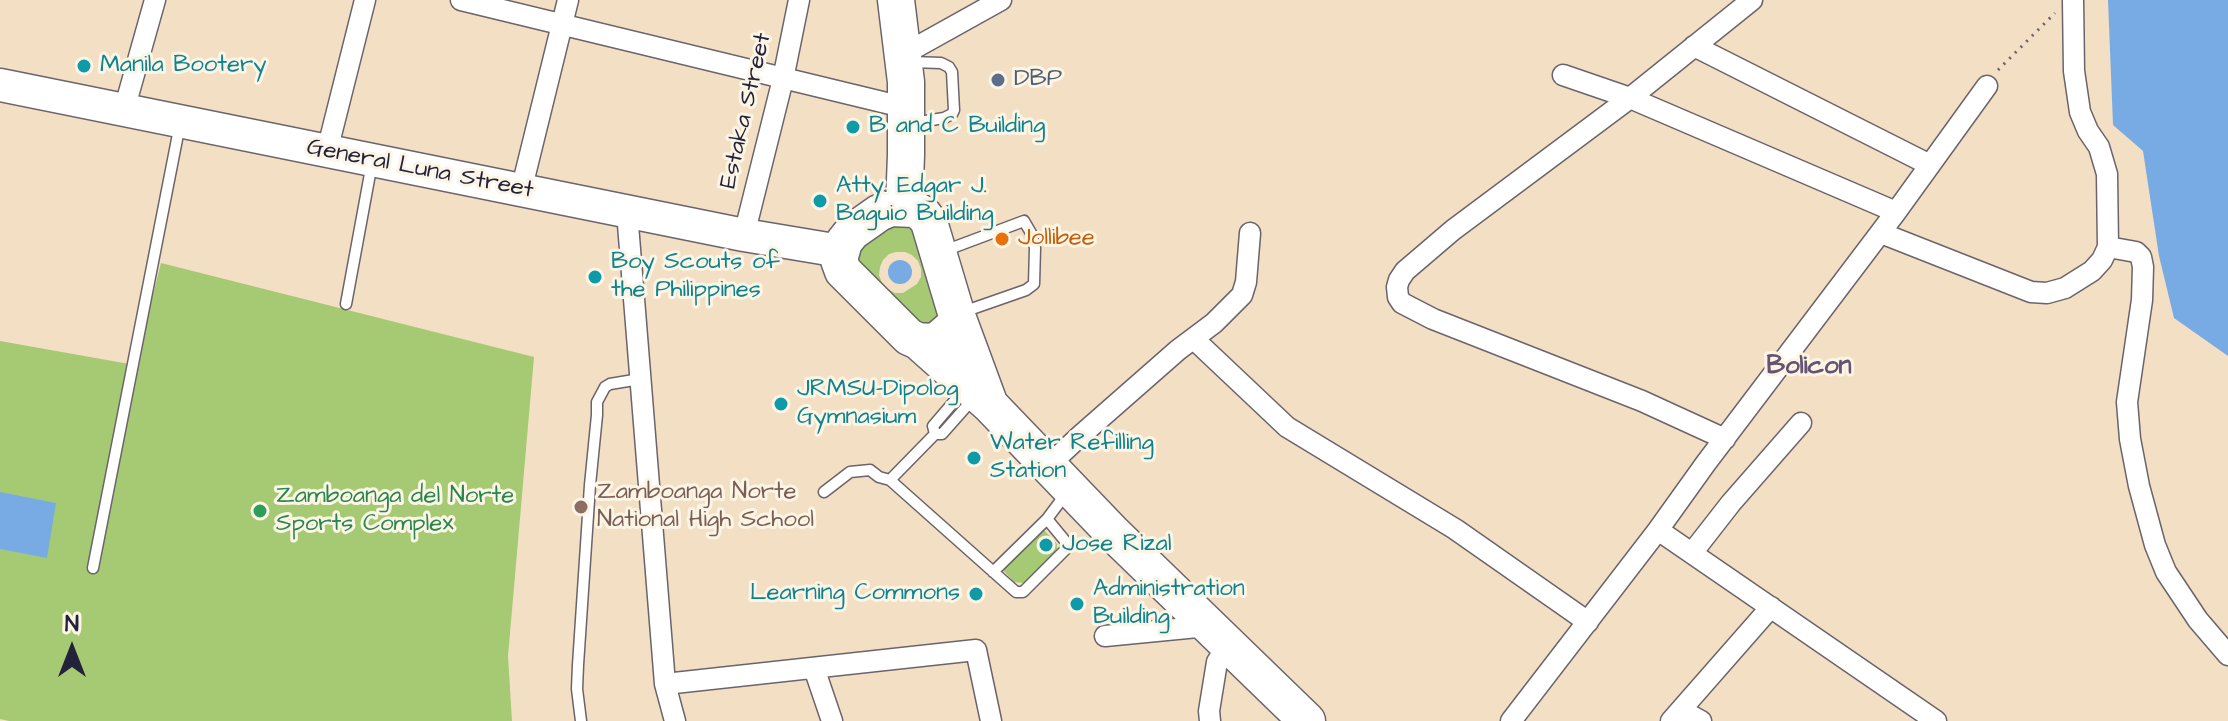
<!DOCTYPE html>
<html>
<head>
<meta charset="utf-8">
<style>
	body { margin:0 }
	#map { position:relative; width:2228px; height:721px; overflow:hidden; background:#f3dfc3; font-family:"Architects Daughter",sans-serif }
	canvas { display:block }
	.north { position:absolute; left:32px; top:609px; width:80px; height:80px; -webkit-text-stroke:6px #fcf5e5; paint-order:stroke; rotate:0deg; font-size:22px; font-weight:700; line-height:32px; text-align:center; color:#22223b }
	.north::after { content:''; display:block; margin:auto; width:28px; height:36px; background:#22223b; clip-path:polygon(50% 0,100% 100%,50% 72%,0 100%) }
</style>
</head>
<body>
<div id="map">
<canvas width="2228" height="721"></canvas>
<div class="north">N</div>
</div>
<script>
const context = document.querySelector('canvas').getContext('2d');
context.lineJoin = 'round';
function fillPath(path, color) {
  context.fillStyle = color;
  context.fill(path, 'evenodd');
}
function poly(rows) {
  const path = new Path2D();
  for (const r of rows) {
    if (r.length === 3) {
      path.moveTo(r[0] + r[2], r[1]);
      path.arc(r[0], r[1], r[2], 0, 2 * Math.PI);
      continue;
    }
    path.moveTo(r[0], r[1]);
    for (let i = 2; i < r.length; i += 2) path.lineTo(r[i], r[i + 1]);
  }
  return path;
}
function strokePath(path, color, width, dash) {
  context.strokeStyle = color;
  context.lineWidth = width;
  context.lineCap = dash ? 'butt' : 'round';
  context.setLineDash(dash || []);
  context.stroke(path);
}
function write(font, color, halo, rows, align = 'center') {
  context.font = font + ' "Architects Daughter",sans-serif';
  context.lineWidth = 6;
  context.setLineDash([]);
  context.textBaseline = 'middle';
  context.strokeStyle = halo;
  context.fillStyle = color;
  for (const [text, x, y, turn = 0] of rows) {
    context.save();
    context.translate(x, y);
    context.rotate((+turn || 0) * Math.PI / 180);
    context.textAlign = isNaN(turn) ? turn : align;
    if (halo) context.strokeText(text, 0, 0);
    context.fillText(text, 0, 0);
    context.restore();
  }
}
const green = poly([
	[895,225,908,225,913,230,937,305,939,318,927,325,919,323,858,263,857,255,864,244],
	[896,252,905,252,912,255,918,261,921,269,921,277,917,284,903,293,895,293,888,289,882,283,879,275,880,267,883,260,889,254],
	[161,263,534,357,508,656,512,721,9,721,0,719,0,341,135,365],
	[1044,530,1057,544,1057,551,1023,583,1014,582,1002,569]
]);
const water = poly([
	[2108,0,2228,0,2228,356,2174,318,2159,256,2143,151,2113,125],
	[900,272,12],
	[0,492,56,503,47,558,0,549]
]);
const path = poly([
	[1998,70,2055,13]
]);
const lane = poly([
	[911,62,941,63,949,67,952,72,954,110,952,114,944,118,913,123],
	[944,251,1024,221,1031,233,1035,248,1034,284,1026,290,963,312],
	[346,304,372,163],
	[935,434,933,426,963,391],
	[890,480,1016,592,1023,592,1066,549,1066,542,1047,519],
	[824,492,850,472,870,470,879,477,890,480,935,434,942,434,973,399],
	[93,568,180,124],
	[993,572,1047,519,1065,495],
	[581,721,577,689,578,665,590,485,597,415,597,402,605,387,610,384,640,379]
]);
const street = poly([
	[461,0,907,108],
	[1694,46,1930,165],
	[904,54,1001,0],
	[1563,75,1630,98,1896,212],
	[124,110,155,0],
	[327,151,365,0],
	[521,191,568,0],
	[627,212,665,684,675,721],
	[1881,233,2031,292,2047,293,2065,288,2092,271,2102,260,2108,247,2107,174,2099,147,2088,131,2080,112,2074,71,2073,0],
	[744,235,783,79,799,0],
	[2108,247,2136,252,2141,257,2143,267,2142,300,2127,402,2130,439,2139,486,2155,545,2166,572,2198,620,2228,655],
	[1192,340,1197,342,1287,427,1455,529,1588,622],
	[1725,439,1642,401,1433,319,1402,303,1398,297,1397,287,1399,280,1405,271,1453,230,1630,98,1752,0],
	[1048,466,1080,436,1178,350,1214,323,1242,295,1246,282,1250,233],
	[1658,530,1936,721],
	[1692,553,1731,503,1801,423],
	[1105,636,1208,626],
	[814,668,832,721],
	[665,684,976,650,991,721],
	[1681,710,1701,721],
	[1210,721,1209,711,1217,662,1228,645],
	[1511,721,1658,530,1706,463,1896,212,1987,86],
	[1671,721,1771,607]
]);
const primary = poly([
	[0,85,744,235,840,251]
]);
const highway = poly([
	[896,0,906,82,906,155,904,207],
	[957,316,954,326,938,340,929,342,918,341,909,337,843,271,839,260,844,242,852,232,879,213,891,208,914,209,923,214,929,222,957,316,988,400],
	[918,341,990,405,1113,533,1307,721]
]);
const markers = [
	[84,66,8,"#0f9aa8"],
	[998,80,8,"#5c6f8a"],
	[853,127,8,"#0f9aa8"],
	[820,201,8,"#0f9aa8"],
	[1002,239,8,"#e8710a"],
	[595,277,8,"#0f9aa8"],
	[781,404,8,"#0f9aa8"],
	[974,458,8,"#0f9aa8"],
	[581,507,8,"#8d6e63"],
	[260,511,8,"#2e9e5b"],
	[1046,545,8,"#0f9aa8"],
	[976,594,8,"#0f9aa8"],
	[1077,604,8,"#0f9aa8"]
];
const cultureNames = [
	["Manila Bootery",100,66],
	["B and C Building",869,127],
	["Atty. Edgar J.",836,187],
	["Baguio Building",836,215],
	["Boy Scouts of",611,263],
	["the Philippines",611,291],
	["JRMSU-Dipolog",797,390],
	["Gymnasium",797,418],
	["Water Refilling",990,444],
	["Station",990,472],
	["Jose Rizal",1062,545],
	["Administration",1093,590],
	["Building",1093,618],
	["Learning Commons",960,594,"right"]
];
const serviceNames = [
	["DBP",1014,80]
];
const streetNames = [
	["Estaka Street",747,111,-77],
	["General Luna Street",420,170,11]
];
const foodNames = [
	["Jollibee",1018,239]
];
const educationNames = [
	["Zamboanga Norte",597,493],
	["National High School",597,521]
];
const leisureNames = [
	["Zamboanga del Norte",276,497],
	["Sports Complex",276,525]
];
const neighbourhoodNames = [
	["Bolicon",1809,368]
];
fillPath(green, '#a6ca74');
fillPath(water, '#78abe4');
strokePath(lane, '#6b646b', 13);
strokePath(street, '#6b646b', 23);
strokePath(primary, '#6b646b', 35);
strokePath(highway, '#6b646b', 39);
strokePath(path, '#6b646b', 3, [2, 6]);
strokePath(lane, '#fff', 10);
strokePath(street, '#fff', 20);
strokePath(primary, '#fff', 32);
strokePath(highway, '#fff', 36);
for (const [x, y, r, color] of markers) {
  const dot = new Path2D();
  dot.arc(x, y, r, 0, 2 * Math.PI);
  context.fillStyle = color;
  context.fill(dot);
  strokePath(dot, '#fcf5e5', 3);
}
write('24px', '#0d838f', '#fcf5e5', cultureNames, 'left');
write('24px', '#4e5e75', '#fcf5e5', serviceNames, 'left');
write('24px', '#22223b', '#fcf5e5', streetNames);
write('24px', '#c56008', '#fcf5e5', foodNames, 'left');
write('24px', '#785e54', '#fcf5e5', educationNames, 'left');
write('24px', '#27864d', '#fcf5e5', leisureNames, 'left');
write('bold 26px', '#645471', '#fcf5e5', neighbourhoodNames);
</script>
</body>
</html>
